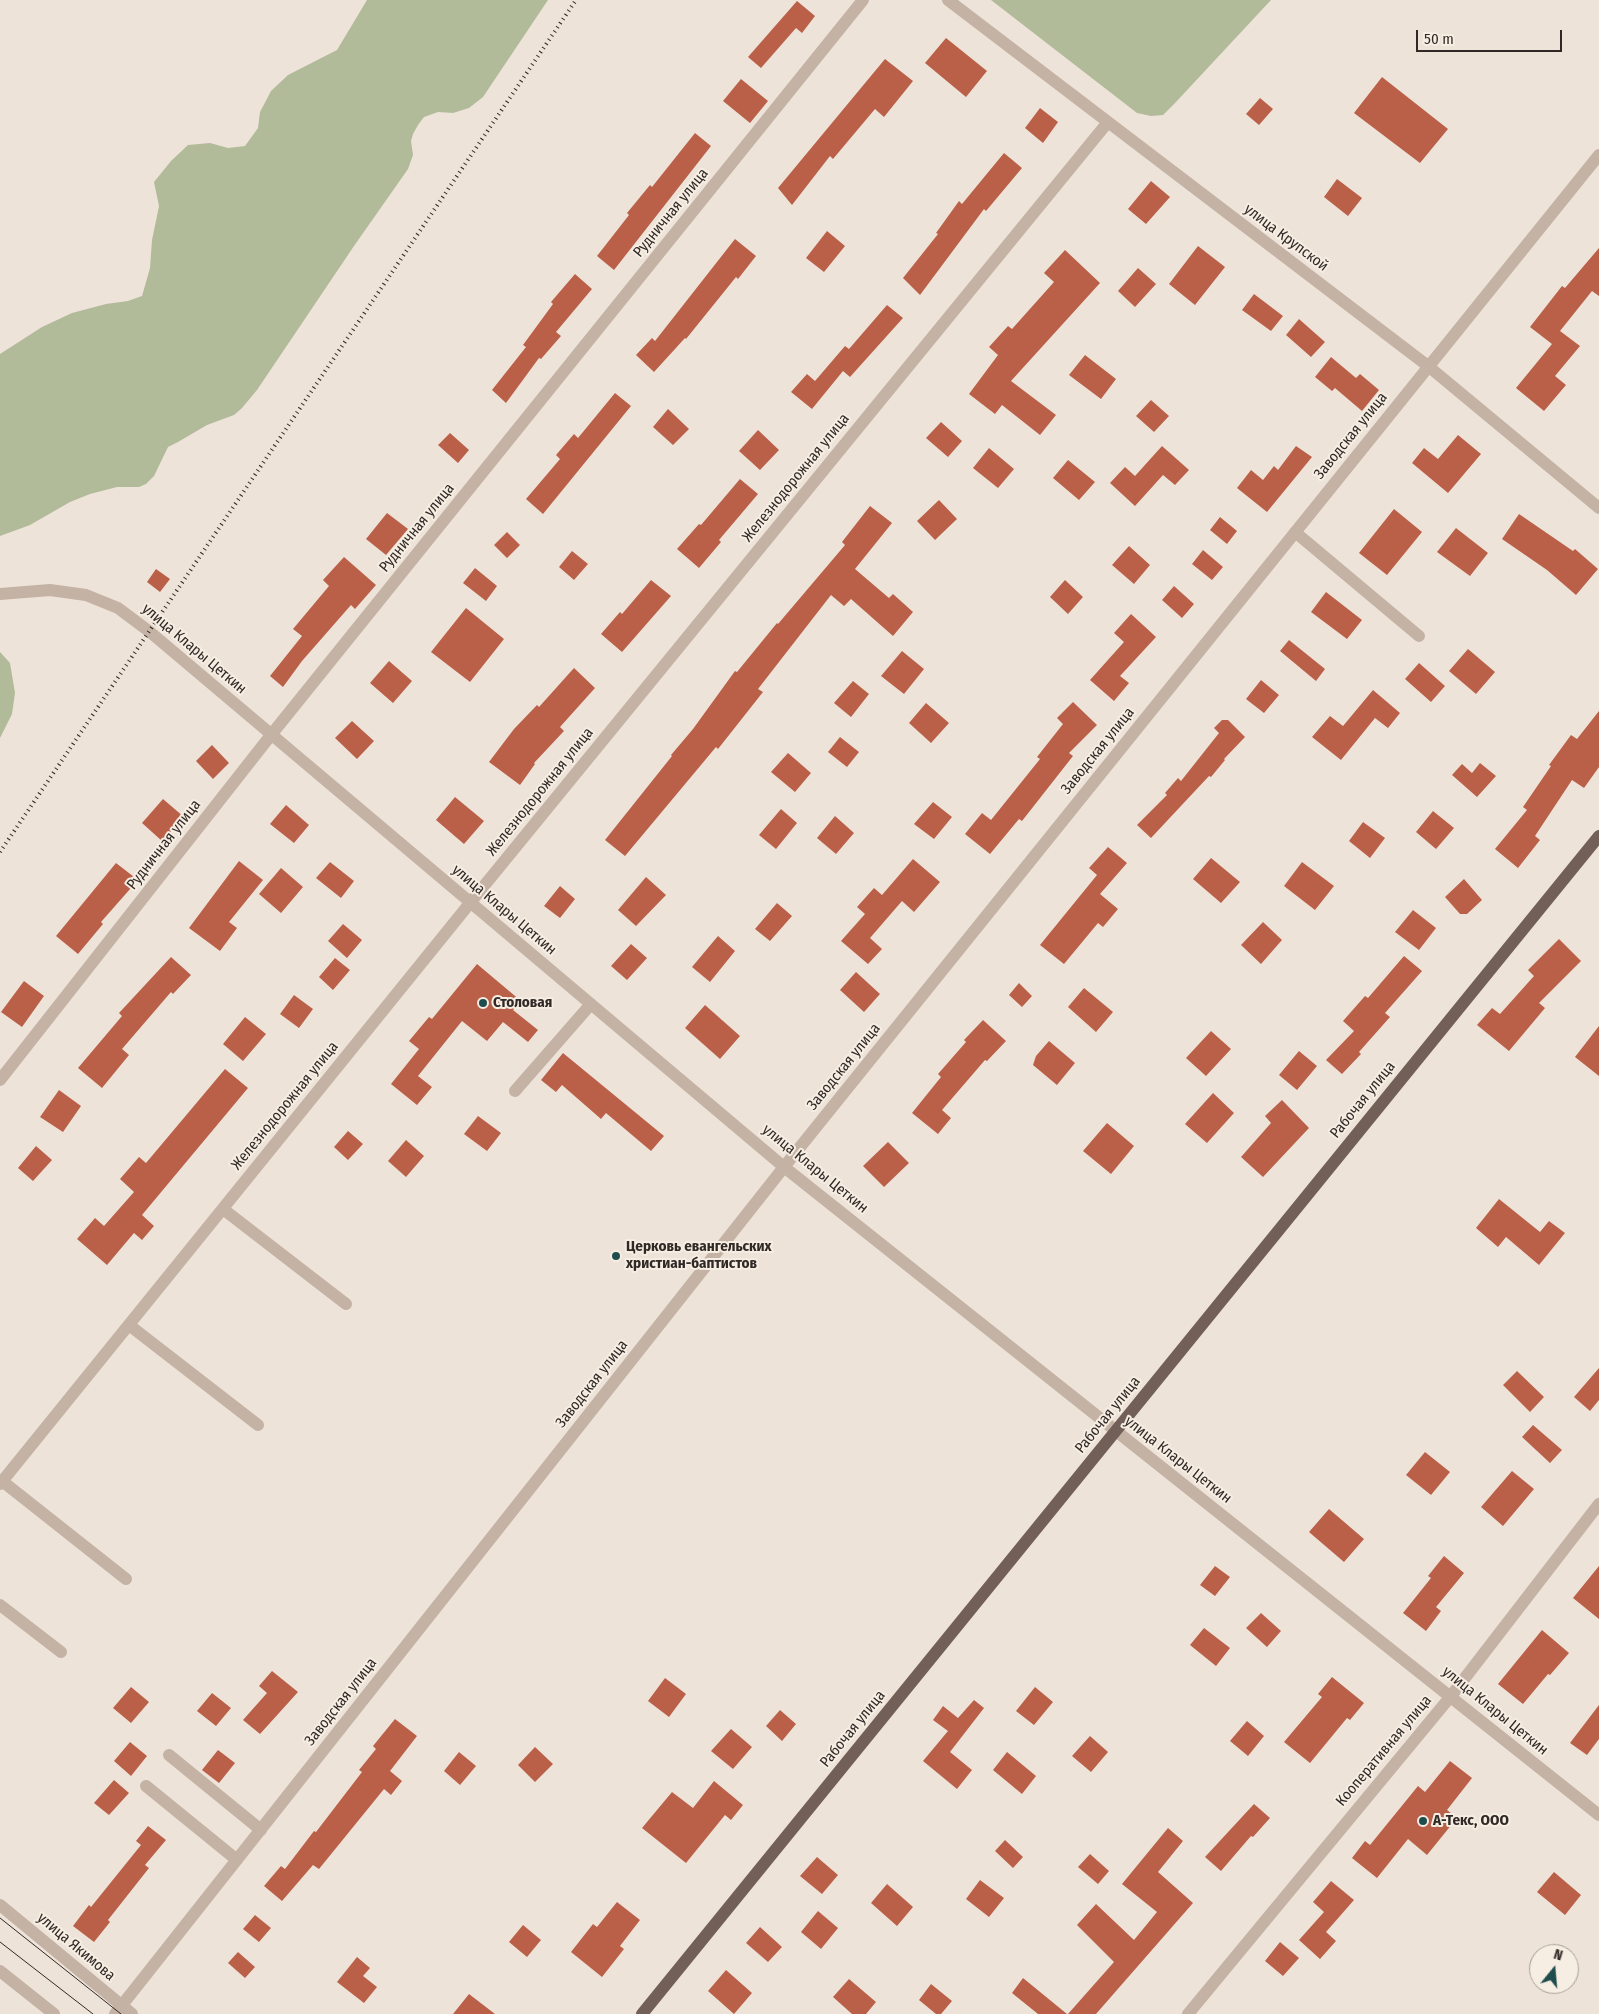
<!DOCTYPE html>
<html>
<head>
<meta charset="utf-8">
<style>
	body { margin:0 }
	#map { position:relative; width:1599px; height:2014px; overflow:hidden; background:#eee3d8; font-family:"Fira Sans Condensed",sans-serif }
	canvas { display:block }
	.north { position:absolute; left:1529px; top:1944px; width:50px; height:50px; box-sizing:border-box; background:#f6ede3; border:1px solid #a79f97; border-radius:50%; rotate:17deg; font-size:14px; font-weight:700; line-height:20px; text-align:center; color:#312926 }
	.north::after { content:''; display:block; margin:auto; width:18px; height:22px; background:#1f4d4e; clip-path:polygon(50% 0,100% 100%,50% 72%,0 100%) }
	.scale { position:absolute; left:1416px; top:30px; width:146px; height:22px; box-sizing:border-box; border:2px solid #312926; border-top:0; padding-left:6px; font-size:15px; line-height:18px; white-space:nowrap; color:#312926; -webkit-text-stroke:4px #f6ede3; paint-order:stroke }
</style>
</head>
<body>
<div id="map">
<canvas width="1599" height="2014"></canvas>
<div class="north">N</div>
<div class="scale">50 m</div>
</div>
<script>
const context = document.querySelector('canvas').getContext('2d');
context.lineJoin = 'round';
function fillPath(path, color) {
  context.fillStyle = color;
  context.fill(path, 'evenodd');
}
function poly(rows) {
  const path = new Path2D();
  for (const r of rows) {
    path.moveTo(r[0], r[1]);
    for (let i = 2; i < r.length; i += 2) path.lineTo(r[i], r[i + 1]);
  }
  return path;
}
function strokePath(path, color, width, dash) {
  context.strokeStyle = color;
  context.lineWidth = width;
  context.lineCap = dash ? 'butt' : 'round';
  context.setLineDash(dash || []);
  context.stroke(path);
}
function write(font, color, halo, rows, align = 'center') {
  context.font = font + ' "Fira Sans Condensed",sans-serif';
  context.lineWidth = 4;
  context.setLineDash([]);
  context.textBaseline = 'middle';
  context.strokeStyle = halo;
  context.fillStyle = color;
  for (const [text, x, y, turn = 0] of rows) {
    context.save();
    context.translate(x, y);
    context.rotate((+turn || 0) * Math.PI / 180);
    context.textAlign = isNaN(turn) ? turn : align;
    if (halo) context.strokeText(text, 0, 0);
    context.fillText(text, 0, 0);
    context.restore();
  }
}
const green = poly([
	[367,0,548,0,483,97,469,108,453,113,438,112,424,117,418,125,413,134,411,141,413,155,408,169,354,246,257,390,242,408,234,415,207,425,178,442,168,447,154,476,146,484,139,487,117,487,90,494,70,502,30,525,0,536,0,354,42,327,72,313,106,304,128,301,142,296,150,268,152,240,159,206,154,182,171,161,188,145,210,143,228,148,245,146,258,128,260,112,271,91,288,75,337,50],
	[991,0,1271,0,1176,102,1163,115,1151,116,1137,113],
	[0,652,10,663,15,693,12,714,0,738]
]);
const building = poly([
	[797,1,815,16,802,33,796,28,761,68,748,57],
	[946,38,987,71,966,97,925,63],
	[885,59,913,81,884,117,875,109,833,159,830,156,792,205,778,188],
	[1382,77,1448,129,1420,163,1354,113],
	[741,79,768,101,750,123,723,101],
	[1260,98,1273,109,1259,125,1246,114],
	[1040,108,1058,122,1043,143,1025,128],
	[695,133,711,146,614,270,597,256,629,215,627,213,650,185,652,187],
	[1004,153,1022,168,986,211,984,209,920,295,903,278,938,234,936,233,959,201,962,204],
	[1337,179,1362,198,1348,216,1324,197],
	[1151,181,1170,197,1146,224,1128,209],
	[827,231,845,246,824,272,806,258],
	[735,239,756,256,738,279,736,277,686,339,685,338,654,372,636,355,652,338,655,341],
	[1198,246,1225,267,1195,305,1169,284],
	[1599,248,1599,296,1592,291,1560,331,1580,346,1555,376,1566,385,1544,411,1516,388,1552,344,1530,327,1562,286,1565,288],
	[1065,250,1100,283,1011,381,1056,415,1040,435,1002,405,995,414,969,394,998,355,989,347,1008,326,1012,329,1054,282,1044,273],
	[1138,268,1156,284,1135,307,1118,291],
	[575,274,592,289,556,332,561,336,541,359,539,358,506,403,492,390,526,347,523,345,553,304,551,302],
	[1254,294,1283,316,1271,331,1242,310],
	[887,305,903,318,850,377,843,371,812,409,791,392,807,374,815,381,845,346,849,349],
	[1299,319,1325,342,1311,357,1286,335],
	[1085,355,1116,379,1101,399,1069,375],
	[1331,357,1356,378,1360,374,1379,390,1362,411,1335,388,1332,391,1315,377],
	[615,393,631,406,543,514,526,499,560,459,556,455,574,434,578,438],
	[1151,400,1169,416,1154,432,1136,416],
	[668,409,689,429,673,445,653,427],
	[941,422,962,441,948,457,926,438],
	[758,430,779,450,760,470,739,451],
	[450,433,469,450,458,463,438,445],
	[1458,435,1481,454,1448,493,1412,463,1424,448,1438,459],
	[1162,446,1189,470,1175,485,1163,475,1135,506,1110,483,1125,467,1135,476],
	[1296,446,1312,457,1267,512,1237,488,1251,470,1263,480,1274,466,1278,470],
	[989,448,1014,469,998,488,973,468],
	[1068,460,1095,482,1079,500,1053,478],
	[740,479,758,494,719,540,721,542,699,568,677,549,699,524,701,525],
	[939,500,957,519,935,540,917,521],
	[870,506,892,523,855,569,889,598,893,594,913,612,893,636,851,599,844,606,831,595,758,689,763,692,718,749,716,747,625,856,605,840,672,756,671,755,693,729,735,671,737,672,777,623,778,624,845,545,842,542],
	[1394,509,1422,532,1387,575,1359,553],
	[387,513,408,529,386,555,366,539],
	[1519,514,1573,551,1575,549,1598,569,1576,595,1547,570,1502,539],
	[1220,517,1237,531,1227,544,1210,530],
	[1456,528,1488,553,1470,576,1437,552],
	[507,532,520,545,507,558,494,545],
	[1129,546,1150,565,1134,584,1112,565],
	[1203,550,1223,567,1212,580,1192,564],
	[572,551,588,564,574,580,559,567],
	[344,557,376,585,355,609,351,605,302,661,283,687,270,676,302,636,293,629,329,586,323,580],
	[475,568,497,586,486,601,463,583],
	[156,569,170,579,160,592,147,582],
	[651,580,671,596,622,652,601,634,620,612,622,614],
	[1065,580,1083,597,1068,614,1050,597],
	[1174,586,1194,604,1182,618,1162,600],
	[1326,592,1362,620,1347,639,1311,612],
	[466,608,504,639,470,682,431,652],
	[1131,614,1156,637,1120,676,1129,683,1114,701,1090,680,1124,642,1114,633],
	[1289,640,1325,669,1316,681,1280,651],
	[1468,649,1495,672,1476,694,1449,671],
	[902,651,924,669,904,694,881,676],
	[389,661,412,681,393,703,370,683],
	[1419,663,1445,686,1431,702,1405,679],
	[574,668,595,688,560,727,564,731,534,763,535,764,520,785,489,762,514,729,537,705,539,707],
	[1261,680,1279,695,1264,713,1246,699],
	[853,681,869,694,851,717,834,703],
	[1373,690,1400,713,1388,728,1375,718,1341,760,1312,737,1330,716,1343,726],
	[1073,702,1097,725,1069,753,1073,756,1022,821,1019,819,990,854,965,834,982,813,991,820,1040,759,1037,757,1063,724,1057,718],
	[926,703,949,723,931,743,909,723],
	[1599,711,1599,767,1584,788,1572,780,1535,836,1540,840,1518,868,1495,849,1527,810,1523,807,1551,766,1549,765,1571,735,1577,739],
	[1222,720,1228,720,1245,737,1224,759,1225,760,1211,777,1209,776,1151,838,1137,825,1167,795,1165,793,1178,778,1181,781,1219,733,1214,728],
	[352,721,374,741,357,759,335,738],
	[840,737,859,752,847,767,828,752],
	[212,745,229,763,213,779,196,761],
	[788,753,811,773,795,792,771,772],
	[1480,763,1496,776,1477,797,1452,775,1462,764,1472,773],
	[455,797,484,821,464,844,436,820],
	[163,799,184,817,162,841,142,823],
	[933,802,952,817,934,839,914,824],
	[286,805,309,825,294,843,270,824],
	[781,809,797,823,776,849,759,835],
	[1433,811,1454,828,1436,849,1416,832],
	[835,816,854,833,836,854,817,838],
	[1363,822,1385,838,1370,858,1349,841],
	[1108,847,1127,863,1100,894,1118,909,1103,927,1098,923,1064,964,1040,945,1097,875,1089,868],
	[1211,858,1240,882,1221,903,1193,879],
	[913,859,940,882,914,912,902,901,870,938,882,949,868,964,841,941,865,914,857,907,874,888,882,895],
	[239,861,263,880,229,922,237,928,220,951,189,928],
	[330,862,354,881,341,898,316,878],
	[1302,862,1334,886,1315,910,1284,886],
	[116,863,138,880,101,922,103,924,78,954,56,936],
	[281,868,303,887,281,913,259,894],
	[646,877,666,895,636,926,618,910],
	[1464,879,1482,900,1467,914,1460,914,1445,897],
	[560,886,575,899,560,918,544,906],
	[777,903,792,916,770,941,755,929],
	[1413,910,1436,928,1419,950,1395,932],
	[1263,922,1282,940,1261,964,1241,945],
	[343,924,362,940,347,958,328,941],
	[718,936,735,951,710,982,692,967],
	[1559,939,1581,961,1539,1003,1545,1008,1509,1051,1477,1025,1492,1008,1500,1014,1534,976,1528,970],
	[631,944,647,958,627,980,611,966],
	[1404,956,1422,971,1385,1013,1390,1017,1359,1052,1361,1054,1342,1074,1326,1060,1354,1031,1343,1021,1365,996,1368,998],
	[171,957,191,975,173,994,171,992,122,1049,129,1055,102,1088,78,1068,122,1016,119,1013],
	[335,958,350,970,333,990,319,977],
	[477,964,521,1001,513,1010,538,1030,528,1042,503,1022,487,1041,462,1021,418,1076,432,1087,417,1105,391,1084,419,1049,409,1041,429,1017,432,1019],
	[856,972,880,994,864,1012,840,990],
	[24,981,44,996,22,1027,1,1012],
	[1019,983,1032,996,1022,1007,1009,995],
	[1084,988,1113,1012,1096,1032,1068,1007],
	[294,995,313,1009,299,1028,280,1014],
	[705,1005,740,1036,720,1059,685,1028],
	[245,1017,266,1034,243,1061,223,1044],
	[983,1020,1006,1041,987,1061,985,1060,942,1110,951,1118,938,1134,912,1113,941,1077,938,1074,966,1042,964,1040],
	[1599,1026,1599,1076,1575,1057],
	[1211,1031,1231,1049,1206,1076,1186,1058],
	[1049,1041,1075,1063,1057,1085,1033,1065,1036,1056],
	[1299,1051,1317,1066,1297,1090,1279,1075],
	[563,1053,664,1136,651,1151,606,1113,601,1119,562,1085,556,1092,541,1080],
	[225,1069,248,1088,142,1215,154,1226,142,1240,134,1233,107,1265,77,1239,95,1218,104,1226,134,1192,120,1179,139,1157,146,1163],
	[59,1090,81,1106,63,1132,40,1117],
	[1213,1093,1234,1113,1207,1143,1185,1124],
	[1282,1100,1309,1128,1263,1177,1241,1157,1271,1123,1265,1116],
	[478,1116,501,1133,487,1151,464,1134],
	[1107,1123,1134,1146,1111,1174,1083,1151],
	[348,1131,363,1144,348,1160,334,1147],
	[406,1140,424,1156,406,1177,388,1161],
	[888,1142,909,1163,884,1187,863,1166],
	[36,1146,52,1160,33,1181,18,1168],
	[1499,1199,1540,1232,1549,1221,1565,1233,1539,1265,1506,1237,1498,1247,1476,1228],
	[1599,1368,1599,1400,1590,1411,1574,1397],
	[1517,1371,1544,1397,1530,1412,1503,1385],
	[1533,1425,1562,1450,1550,1463,1522,1437],
	[1425,1452,1450,1472,1431,1495,1406,1475],
	[1512,1471,1534,1489,1503,1526,1481,1507],
	[1329,1509,1364,1539,1344,1562,1309,1532],
	[1444,1556,1464,1573,1436,1607,1441,1611,1426,1631,1403,1613,1431,1578,1428,1576],
	[1215,1566,1230,1577,1215,1596,1200,1585],
	[1599,1566,1599,1619,1573,1598],
	[1261,1613,1281,1631,1267,1647,1246,1628],
	[1204,1628,1230,1648,1216,1666,1190,1645],
	[1542,1630,1569,1653,1550,1675,1548,1674,1523,1704,1498,1684],
	[272,1671,298,1692,260,1734,243,1720,267,1693,259,1686],
	[1332,1677,1364,1703,1350,1720,1347,1718,1310,1763,1284,1742,1322,1697,1318,1694],
	[665,1678,686,1694,669,1717,648,1701],
	[131,1687,149,1702,131,1723,113,1708],
	[1035,1687,1053,1702,1034,1725,1016,1711],
	[212,1693,231,1708,216,1726,197,1711],
	[974,1700,984,1708,950,1752,972,1770,957,1789,923,1761,948,1731,933,1720,943,1706,958,1718],
	[1599,1705,1599,1739,1587,1755,1570,1743],
	[780,1710,796,1724,782,1741,766,1726],
	[395,1719,417,1736,390,1771,402,1781,391,1795,384,1789,319,1869,313,1865,282,1901,264,1886,281,1866,285,1869,314,1831,316,1832,362,1772,359,1770,376,1749,373,1746],
	[1247,1721,1264,1736,1248,1756,1230,1741],
	[731,1729,752,1747,733,1769,711,1751],
	[1090,1736,1108,1752,1091,1772,1072,1756],
	[130,1742,147,1756,131,1776,114,1761],
	[535,1747,553,1764,535,1782,518,1765],
	[218,1750,235,1763,219,1783,202,1770],
	[459,1752,476,1766,460,1785,444,1771],
	[1007,1752,1036,1776,1022,1794,993,1770],
	[1450,1761,1472,1778,1447,1810,1457,1818,1427,1855,1408,1839,1377,1878,1352,1858,1365,1841,1370,1845,1418,1786,1425,1792],
	[114,1780,129,1793,109,1815,94,1803],
	[714,1781,743,1805,731,1820,725,1815,686,1863,642,1828,672,1792,693,1808],
	[1254,1804,1270,1818,1253,1837,1251,1836,1221,1871,1205,1857],
	[148,1826,166,1840,145,1865,149,1868,108,1920,110,1922,94,1942,73,1926,89,1905,91,1907,141,1845,136,1841],
	[1168,1828,1183,1841,1158,1872,1193,1903,1096,2014,1068,2014,1114,1962,1077,1925,1096,1904,1134,1940,1157,1912,1122,1884],
	[1005,1840,1023,1857,1013,1868,995,1851],
	[1090,1854,1109,1871,1098,1884,1078,1867],
	[817,1857,838,1875,822,1894,800,1876],
	[1554,1872,1581,1895,1565,1915,1537,1892],
	[980,1880,1004,1898,989,1917,966,1899],
	[1331,1881,1354,1900,1326,1932,1336,1941,1320,1959,1299,1940,1324,1912,1313,1902],
	[887,1884,913,1907,897,1926,871,1903],
	[617,1902,640,1920,620,1946,624,1949,602,1977,571,1952,593,1924,597,1927],
	[818,1911,838,1928,821,1949,801,1932],
	[255,1915,271,1928,259,1942,243,1929],
	[523,1925,541,1940,527,1957,509,1942],
	[760,1927,782,1947,768,1962,746,1943],
	[1280,1942,1299,1958,1283,1976,1265,1961],
	[238,1952,255,1967,245,1978,228,1963],
	[357,1957,370,1968,363,1976,377,1987,364,2003,337,1982],
	[726,1970,752,1993,734,2014,708,1991],
	[1023,1978,1067,2014,1038,2014,1012,1993],
	[849,1979,876,2002,866,2014,852,2014,833,1997],
	[931,1984,952,2001,941,2014,936,2014,919,2000],
	[469,1994,495,2014,453,2014]
]);
const minor = poly([
	[948,0,1428,366,1599,508],
	[1295,532,1419,636],
	[0,594,50,590,86,595,118,608,150,632,784,1167,1599,1815],
	[0,1080,271,735,863,0],
	[515,1091,591,1004],
	[223,1209,346,1304],
	[129,1325,258,1425],
	[2,1481,126,1579],
	[0,1484,470,903,1108,122],
	[0,1605,61,1652],
	[169,1755,261,1830],
	[146,1786,237,1860],
	[0,1905,132,2014],
	[0,1971,54,2014],
	[115,2014,784,1167,1599,155],
	[1188,2014,1451,1696,1599,1504]
]);
const major = poly([
	[642,2014,1599,836]
]);
const tram = poly([
	[0,1918,121,2014],
	[0,1942,93,2014]
]);
const rail = poly([
	[0,852,576,0]
]);
const markers = [
	[483,1003,5,"#1f4d4e"],
	[616,1256,5,"#1f4d4e"],
	[1423,1821,5,"#1f4d4e"]
];
const streetNames = [
	["Рудничная улица",671,213,-51],
	["улица Крупской",1286,238,37],
	["Заводская улица",1351,436,-51],
	["Железнодорожная улица",796,478,-51],
	["Рудничная улица",417,528,-51],
	["улица Клары Цеткин",194,649,40],
	["Заводская улица",1098,751,-51],
	["Железнодорожная улица",540,792,-51],
	["Рудничная улица",164,845,-52],
	["улица Клары Цеткин",504,910,40],
	["Заводская улица",844,1067,-51],
	["Рабочая улица",1363,1100,-51],
	["Железнодорожная улица",285,1106,-51],
	["улица Клары Цеткин",815,1169,39],
	["Заводская улица",592,1384,-52],
	["Рабочая улица",1108,1415,-51],
	["улица Клары Цеткин",1178,1460,38],
	["Заводская улица",341,1702,-52],
	["улица Клары Цеткин",1495,1711,39],
	["Рабочая улица",853,1729,-51],
	["Кооперативная улица",1384,1751,-50],
	["улица Якимова",76,1947,40]
];
const poiNames = [
	["Столовая",493,1003],
	["Церковь евангельских",626,1247],
	["христиан-баптистов",626,1264],
	["А-Текс, ООО",1433,1821]
];
fillPath(green, '#b1bb9a');
fillPath(building, '#ba6049');
strokePath(minor, '#c4b2a5', 12);
strokePath(major, '#725f58', 12);
strokePath(tram, '#312926', 1);
strokePath(rail, '#312926', 4, [1, 4]);
for (const [x, y, r, color] of markers) {
  const dot = new Path2D();
  dot.arc(x, y, r, 0, 2 * Math.PI);
  context.fillStyle = color;
  context.fill(dot);
  strokePath(dot, '#f6ede3', 2);
}
write('15px', '#312926', '#f6ede3', streetNames);
write('bold 15px', '#312926', '#f6ede3', poiNames, 'left');
</script>
</body>
</html>
